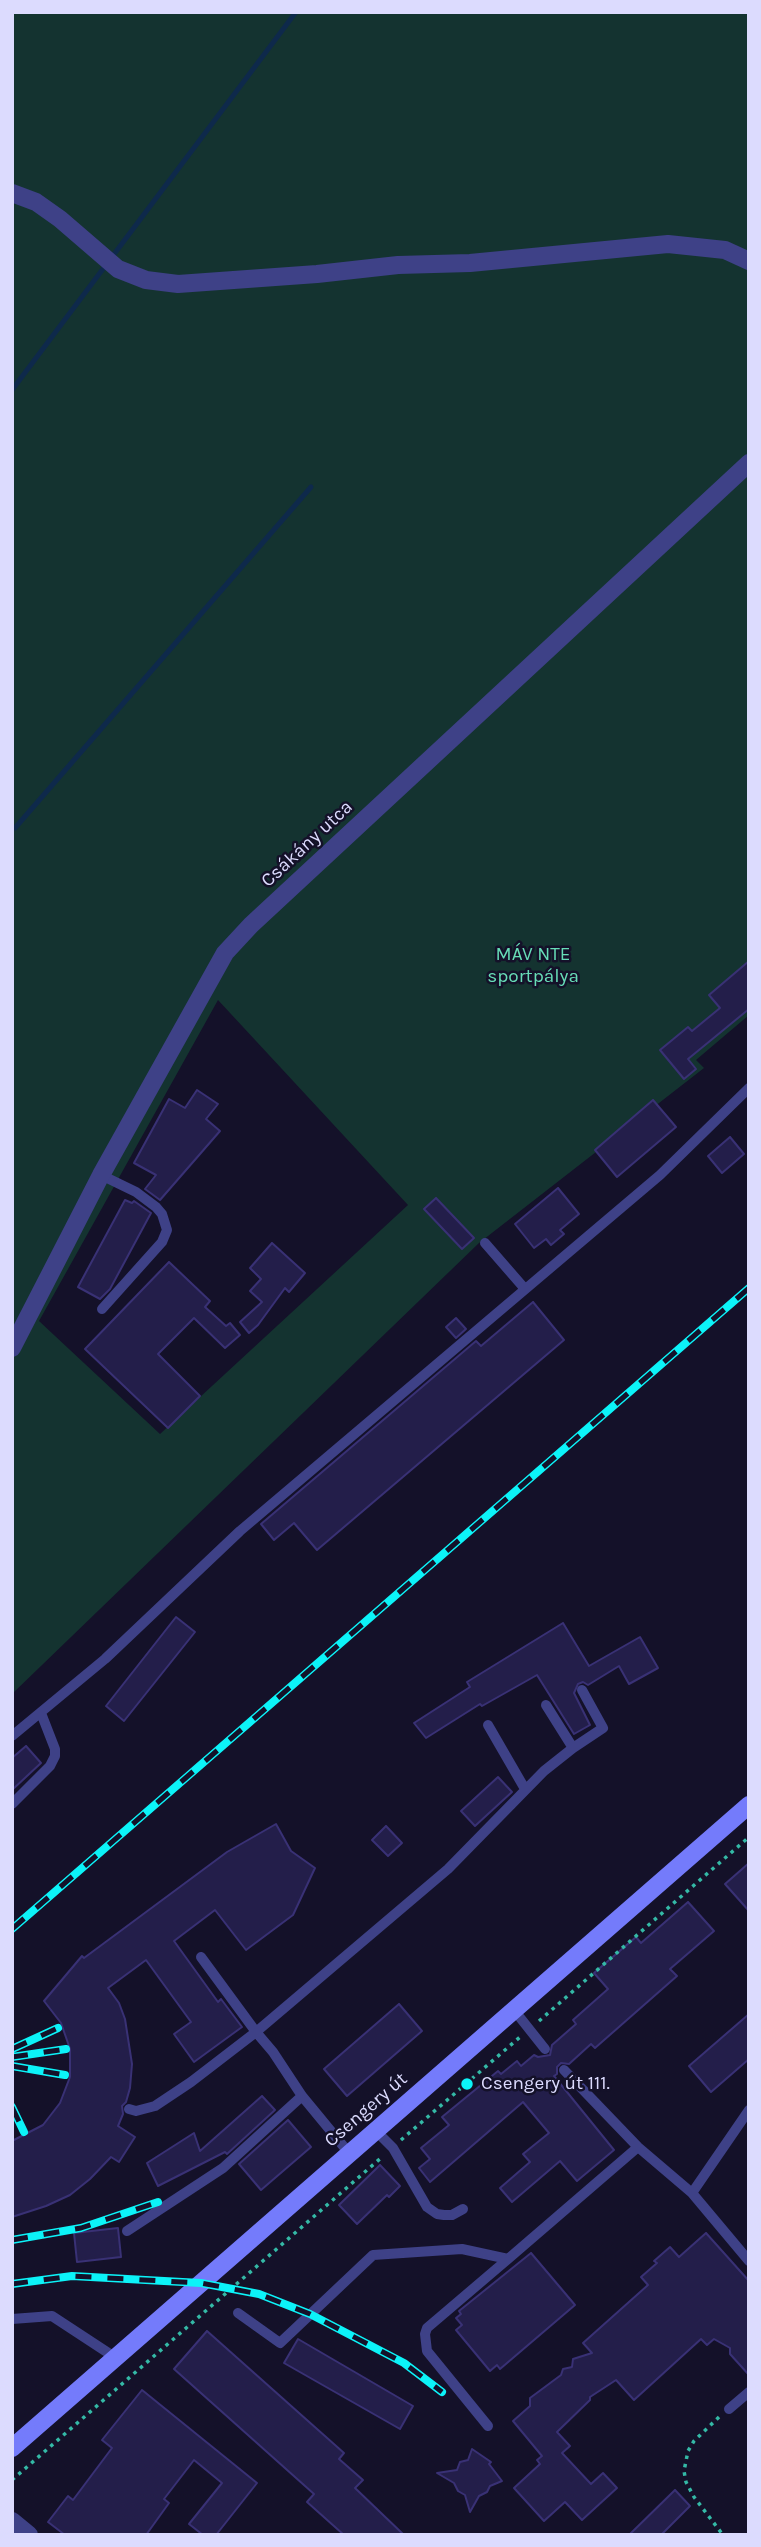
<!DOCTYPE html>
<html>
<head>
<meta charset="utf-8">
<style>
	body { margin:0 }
	#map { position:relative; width:761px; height:2547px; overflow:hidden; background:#141129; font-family:Karla,sans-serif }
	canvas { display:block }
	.frame { position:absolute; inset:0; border:14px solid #dcdbfe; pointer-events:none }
</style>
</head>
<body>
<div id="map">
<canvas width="761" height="2547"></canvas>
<div class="frame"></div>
</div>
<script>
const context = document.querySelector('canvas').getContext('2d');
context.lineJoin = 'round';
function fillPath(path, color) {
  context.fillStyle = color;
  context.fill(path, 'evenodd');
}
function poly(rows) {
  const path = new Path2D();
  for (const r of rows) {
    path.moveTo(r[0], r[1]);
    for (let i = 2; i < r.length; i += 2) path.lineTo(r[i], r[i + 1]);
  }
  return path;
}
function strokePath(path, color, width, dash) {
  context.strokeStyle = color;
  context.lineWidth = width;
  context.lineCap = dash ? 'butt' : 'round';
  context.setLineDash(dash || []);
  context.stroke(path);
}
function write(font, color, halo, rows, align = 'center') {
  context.font = font + ' Karla,sans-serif';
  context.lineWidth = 5;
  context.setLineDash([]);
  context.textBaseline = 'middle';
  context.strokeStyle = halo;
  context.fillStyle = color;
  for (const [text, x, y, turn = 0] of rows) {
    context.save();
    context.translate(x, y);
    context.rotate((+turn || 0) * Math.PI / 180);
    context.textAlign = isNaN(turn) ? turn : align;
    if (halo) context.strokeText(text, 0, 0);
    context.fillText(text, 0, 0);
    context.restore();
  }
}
const green = poly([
	[12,12,749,12,749,1015,696,1060,704,1068,479,1243,12,1694],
	[218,1000,408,1205,160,1434,39,1321]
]);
const stream = poly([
	[12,390,296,12],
	[12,827,15,828,311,487]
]);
const building = poly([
	[749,961,749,1009,688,1059,696,1069,684,1079,660,1050,688,1027,692,1031,720,1008,709,995,749,961],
	[197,1090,218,1104,206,1119,220,1131,160,1200,145,1189,156,1175,134,1163,169,1099,185,1108,197,1090],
	[653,1100,676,1127,617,1177,595,1150,653,1100],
	[730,1137,744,1154,722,1173,708,1156,730,1137],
	[558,1188,579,1214,560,1230,564,1234,551,1245,546,1239,534,1248,515,1224,558,1188],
	[436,1198,474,1238,462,1249,424,1209,436,1198],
	[125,1200,132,1203,134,1201,151,1213,110,1289,100,1299,78,1287,125,1200],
	[272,1243,305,1273,289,1292,285,1288,258,1325,249,1333,240,1322,262,1302,250,1291,261,1279,250,1268,272,1243],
	[169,1262,210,1301,205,1307,226,1326,230,1323,240,1335,225,1348,194,1318,158,1354,200,1396,168,1428,85,1349,169,1262],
	[533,1302,564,1340,317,1550,294,1523,274,1540,261,1524,476,1341,481,1346,533,1302],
	[456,1318,466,1329,456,1338,446,1327,456,1318],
	[176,1617,195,1632,124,1721,106,1706,176,1617],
	[563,1623,589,1666,640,1637,658,1668,629,1684,619,1666,588,1685,583,1682,578,1684,574,1693,590,1725,574,1734,537,1675,482,1706,480,1704,426,1738,414,1723,470,1687,467,1682,563,1623],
	[26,1746,41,1763,12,1790,12,1758,26,1746],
	[498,1777,512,1792,475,1826,461,1811,498,1777],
	[276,1824,291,1851,315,1868,293,1915,246,1950,215,1910,174,1941,218,2002,221,1999,242,2027,194,2062,174,2034,191,2022,146,1960,108,1988,119,2003,125,2019,132,2064,130,2088,126,2102,122,2106,123,2114,118,2126,135,2137,119,2162,111,2157,90,2179,70,2195,46,2206,12,2217,12,2141,43,2125,60,2103,70,2077,70,2049,61,2023,44,2001,82,1956,84,1958,227,1852,276,1824],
	[386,1826,402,1843,388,1856,372,1840,386,1826],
	[749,1863,749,1911,725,1884,749,1863],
	[688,1902,714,1931,670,1969,677,1976,595,2048,591,2044,569,2064,561,2063,557,2067,557,2074,554,2076,614,2150,577,2181,560,2161,512,2202,500,2188,530,2162,523,2154,549,2133,523,2102,430,2182,419,2168,430,2159,421,2148,449,2125,442,2117,498,2071,501,2074,517,2061,521,2066,534,2055,538,2057,550,2055,552,2045,576,2024,573,2020,608,1989,594,1973,636,1937,641,1943,688,1902],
	[399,2004,422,2031,347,2096,324,2069,399,2004],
	[749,2014,749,2059,711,2092,689,2066,749,2014],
	[262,2096,275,2110,227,2154,225,2152,158,2186,147,2163,194,2133,200,2151,262,2096],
	[288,2120,311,2147,261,2190,239,2164,288,2120],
	[380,2165,400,2186,389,2197,387,2195,357,2224,339,2205,380,2165],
	[118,2228,121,2257,77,2262,74,2233,118,2228],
	[706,2233,749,2281,749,2375,730,2354,730,2348,714,2339,707,2345,701,2339,634,2400,616,2380,590,2397,590,2400,557,2432,570,2446,562,2453,591,2484,603,2473,617,2488,582,2520,565,2502,544,2521,514,2488,540,2464,537,2460,542,2456,513,2421,530,2406,530,2398,561,2375,563,2369,572,2367,573,2359,592,2353,583,2343,648,2285,641,2277,657,2263,654,2261,670,2247,679,2257,706,2233],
	[531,2253,575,2305,500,2369,497,2365,490,2371,456,2330,462,2325,456,2318,461,2314,459,2311,531,2253],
	[207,2331,344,2453,339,2459,363,2480,355,2488,404,2535,344,2535,307,2502,314,2494,174,2369,207,2331],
	[298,2339,413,2406,400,2429,284,2363,298,2339],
	[142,2390,257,2483,216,2535,203,2535,189,2524,222,2483,194,2460,164,2499,169,2503,146,2535,65,2535,48,2522,68,2496,73,2500,112,2448,102,2440,142,2390],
	[472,2449,491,2462,489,2464,502,2481,490,2486,487,2492,479,2496,470,2512,465,2495,458,2491,454,2483,437,2473,457,2470,460,2462,468,2460,472,2449],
	[675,2490,690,2506,661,2535,629,2535,675,2490]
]);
const path = poly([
	[539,2021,749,1837],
	[401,2140,520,2037],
	[719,2417,694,2441,688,2451,684,2471,686,2482,694,2497,723,2535],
	[12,2480,382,2157]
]);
const service = poly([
	[101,1175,136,1192,156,1207,162,1214,167,1230,162,1242,102,1309],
	[485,1243,525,1289],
	[546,1705,573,1748],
	[488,1725,525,1789],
	[12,1736,105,1659,240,1531,660,1175,749,1088],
	[12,1804,50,1766,55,1756,55,1749,41,1713],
	[201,1957,256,2032,273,2052,302,2096,349,2153],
	[514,2010,545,2049],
	[564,2070,638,2147,692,2193,749,2261],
	[129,2109,136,2111,155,2106,191,2082,256,2032,448,1869,544,1771,573,1748,603,1728,582,1690],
	[376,2131,393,2148,427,2207,437,2214,444,2215,452,2215,463,2209],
	[692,2193,749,2110],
	[127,2231,223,2168,302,2096],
	[508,2259,638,2147],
	[238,2313,280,2343,373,2255,462,2249,508,2259,427,2328,425,2334,427,2351,488,2426],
	[12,2319,52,2316,116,2358],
	[729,2409,749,2392]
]);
const minor = poly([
	[12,193,36,202,60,219,118,269,146,280,178,284,317,274,398,265,470,263,668,244,725,250,749,261],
	[12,1348,101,1175,225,953,251,925,749,463],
	[12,2521,29,2535]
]);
const secondary = poly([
	[12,2448,749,1805]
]);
const rail = poly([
	[12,1929,749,1288],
	[12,2049,58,2028],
	[12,2057,66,2049],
	[12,2066,65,2075],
	[12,2107,24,2132],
	[12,2240,81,2228,158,2202],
	[12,2284,72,2276,201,2283,259,2294,310,2314,404,2363,442,2392]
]);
const markers = [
	[467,2084,7,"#0cf3f8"]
];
const streetNames = [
	["Csákány utca",307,844,-43],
	["Csengery út",366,2110,-41]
];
const parkNames = [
	["MÁV NTE",533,955],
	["sportpálya",533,977]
];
const poiNames = [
	["Csengery út 111.",481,2084]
];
fillPath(green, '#143330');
strokePath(stream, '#0e294b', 5);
fillPath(building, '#231e4a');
strokePath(building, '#393175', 2);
strokePath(path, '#34b9a6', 3.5, [3.5, 5]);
strokePath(service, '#3e4187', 10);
strokePath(minor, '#3e4187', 18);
strokePath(secondary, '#747bfb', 18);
strokePath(rail, '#0cf3f8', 8);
strokePath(rail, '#141129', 5, [16]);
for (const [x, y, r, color] of markers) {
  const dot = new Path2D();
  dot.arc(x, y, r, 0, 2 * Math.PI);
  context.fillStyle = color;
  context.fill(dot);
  strokePath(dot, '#141129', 2.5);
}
write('19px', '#dcdbfe', '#141129', streetNames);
write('19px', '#67ddb7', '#141129', parkNames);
write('19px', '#dcdbfe', '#141129', poiNames, 'left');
</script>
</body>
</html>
